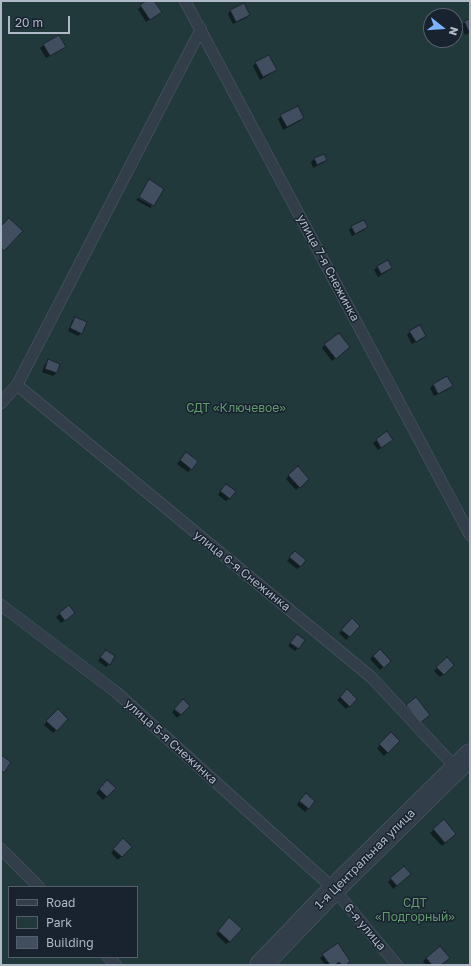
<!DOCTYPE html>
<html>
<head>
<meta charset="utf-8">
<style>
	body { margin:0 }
	#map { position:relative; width:471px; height:966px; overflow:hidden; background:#1f2c3a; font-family:"Golos Text",sans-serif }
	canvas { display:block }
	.frame { position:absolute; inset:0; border:2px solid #aeb8c7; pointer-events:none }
	.legend { position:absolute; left:8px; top:886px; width:130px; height:72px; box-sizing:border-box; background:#19232f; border:1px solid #555f6c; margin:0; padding:5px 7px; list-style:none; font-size:12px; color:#aeb8c7 }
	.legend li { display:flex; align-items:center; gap:8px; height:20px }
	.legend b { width:20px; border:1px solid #555f6c }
	.north { position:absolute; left:423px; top:8px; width:40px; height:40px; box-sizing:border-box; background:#19232f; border:1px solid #555f6c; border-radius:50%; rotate:107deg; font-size:11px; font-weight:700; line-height:16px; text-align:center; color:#aeb8c7 }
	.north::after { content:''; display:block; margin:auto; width:14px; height:18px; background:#7bb3ff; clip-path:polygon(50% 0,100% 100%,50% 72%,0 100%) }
	.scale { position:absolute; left:8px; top:16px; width:62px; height:18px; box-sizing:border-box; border:2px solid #aeb8c7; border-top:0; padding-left:5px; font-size:12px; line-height:14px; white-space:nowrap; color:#aeb8c7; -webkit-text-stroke:3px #19232f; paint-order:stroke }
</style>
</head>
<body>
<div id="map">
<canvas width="471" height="966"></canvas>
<div class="frame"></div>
<ul class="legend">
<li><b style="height:5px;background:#333e4b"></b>Road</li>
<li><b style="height:11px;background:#21393b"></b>Park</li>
<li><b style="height:11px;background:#404e60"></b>Building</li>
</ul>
<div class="north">N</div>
<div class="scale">20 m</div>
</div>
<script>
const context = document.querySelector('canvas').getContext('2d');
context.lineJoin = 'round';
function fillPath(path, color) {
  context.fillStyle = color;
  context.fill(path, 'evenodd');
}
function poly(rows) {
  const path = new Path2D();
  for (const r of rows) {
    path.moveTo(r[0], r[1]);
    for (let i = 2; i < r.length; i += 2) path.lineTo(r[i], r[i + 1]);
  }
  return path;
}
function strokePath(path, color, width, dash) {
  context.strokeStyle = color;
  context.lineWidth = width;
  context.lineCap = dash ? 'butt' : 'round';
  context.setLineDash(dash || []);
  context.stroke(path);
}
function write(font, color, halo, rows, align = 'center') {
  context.font = font + ' "Golos Text",sans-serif';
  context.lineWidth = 3;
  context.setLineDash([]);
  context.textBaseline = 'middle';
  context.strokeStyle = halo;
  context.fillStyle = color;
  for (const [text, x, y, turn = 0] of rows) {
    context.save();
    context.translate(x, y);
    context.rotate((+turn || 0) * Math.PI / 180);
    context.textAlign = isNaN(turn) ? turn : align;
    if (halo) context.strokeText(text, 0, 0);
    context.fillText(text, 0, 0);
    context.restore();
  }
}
const green = poly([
	[1,1,470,1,470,965,1,965],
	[431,16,455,16,455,40,431,40],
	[9,887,137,887,137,957,9,957]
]);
const shadow = poly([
	[148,1,153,1,157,15,146,22,138,9],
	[231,10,249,15,246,18,233,24,228,14],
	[470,20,470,33,465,35,461,25,465,22],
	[44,45,65,46,61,50,46,58,40,48],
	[256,63,276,70,272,73,260,80,253,66],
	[281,116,303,118,300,121,283,130,278,119],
	[324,155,326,160,323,163,313,168,311,162,314,159],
	[138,198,152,206,150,208,136,200],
	[352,227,367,227,364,230,352,236,349,230],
	[377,267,391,268,388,271,378,277,374,270],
	[76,318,81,333,78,336,68,331,72,321],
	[410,332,425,336,422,339,412,344,407,335],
	[325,345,345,351,332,361,322,348],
	[49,361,56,373,53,376,42,372,45,364],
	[447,377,452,385,449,389,434,396,430,388,433,385],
	[387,433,389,443,378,450,373,443],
	[183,456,191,469,188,472,177,464],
	[289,475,305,482,296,490,286,479],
	[222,488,230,498,226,501,218,495],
	[292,555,301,566,297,569,287,561],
	[60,614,71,616,61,623,56,617],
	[352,620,359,626,346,640,339,633],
	[297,635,298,648,295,651,288,646],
	[379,651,389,661,380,670,370,659],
	[103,654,109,664,106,667,98,661],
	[447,659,453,665,440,677,434,671],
	[347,690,356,699,346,709,337,700],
	[183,701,189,706,177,718,172,712],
	[58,710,67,719,53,733,44,725],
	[391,734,398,741,384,756,377,748],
	[107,781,114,788,103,800,96,793],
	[302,797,314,801,305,812,297,805],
	[444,821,452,837,442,846,430,833],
	[123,840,130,847,118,860,111,853],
	[407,877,393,889,388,882,391,879],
	[226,922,230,941,226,944,216,934],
	[337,945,345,965,325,965,320,958],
	[426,958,440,965,426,965,423,962]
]);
const building = poly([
	[146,1,154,1,162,12,150,20,140,5,146,1],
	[244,3,250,15,236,22,230,10,244,3],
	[470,19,470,32,469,32,464,21,470,19],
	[59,35,66,47,50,56,43,44,59,35],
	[269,55,277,70,263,77,255,62,269,55],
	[298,106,304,118,287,127,280,115,298,106],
	[324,154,327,160,317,165,314,158,324,154],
	[149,179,164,189,154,206,139,197,149,179],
	[9,218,23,231,4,251,1,248,1,226,9,218],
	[364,220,368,227,355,234,351,226,364,220],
	[388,260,392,268,381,274,377,266,388,260],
	[75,317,87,322,82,334,70,328,75,317],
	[420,325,426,336,416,342,409,331,420,325],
	[339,333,350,347,336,359,324,344,339,333],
	[48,359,60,364,57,373,45,369,48,359],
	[447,376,453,386,438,394,433,384,447,376],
	[387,431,393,440,381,448,376,439,387,431],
	[186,452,198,461,192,470,180,460,186,452],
	[298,466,309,479,300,488,288,475,298,466],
	[226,484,236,491,230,499,220,491,226,484],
	[295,551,306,560,301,567,289,557,295,551],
	[69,605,75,613,65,621,59,613,69,605],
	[352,618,360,626,350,637,341,630,352,618],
	[297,634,305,640,299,649,290,643,297,634],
	[380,649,391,661,384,668,373,656,380,649],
	[106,650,115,656,110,665,100,657,106,650],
	[447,657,454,665,444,675,436,667,447,657],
	[347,689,357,699,350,707,340,697,347,689],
	[416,697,430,715,420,723,406,705,416,697],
	[183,699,190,706,181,715,174,709,183,699],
	[58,709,68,719,57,731,46,721,58,709],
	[391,732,400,741,388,753,379,744,391,732],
	[1,755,11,762,4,773,1,770,1,755],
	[107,780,116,788,107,797,99,789,107,780],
	[306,793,315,801,309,809,299,801,306,793],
	[444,819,456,834,445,843,433,829,444,819],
	[123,838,132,847,122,857,113,849,123,838],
	[404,866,411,874,397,886,390,878,404,866],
	[229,917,242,929,230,942,218,931,229,917],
	[338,943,350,961,346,965,342,965,339,962,335,965,330,965,322,954,338,943],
	[440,946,450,958,441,965,432,965,426,958,440,946]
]);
const lane = poly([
	[185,1,470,535],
	[17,385,371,677,456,768],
	[1,403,17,385,201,29],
	[1,605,116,692,334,889,397,965],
	[1,849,39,887],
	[108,957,116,965]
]);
const street = poly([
	[261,965,334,889,470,755]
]);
const streetNames = [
	["улица 7-я Снежинка",328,268,62],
	["улица 6-я Снежинка",242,571,39],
	["улица 5-я Снежинка",171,742,42],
	["1-я Центральная улица",365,859,-45],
	["6-я улица",365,927,50]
];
const parkNames = [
	["СДТ «Ключевое»",236,408],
	["СДТ",415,903],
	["«Подгорный»",415,917]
];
fillPath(green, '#21393b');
fillPath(shadow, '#0007');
fillPath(building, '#404e60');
strokePath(building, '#1b2531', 1);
strokePath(lane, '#515b68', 12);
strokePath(street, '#515b68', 23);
strokePath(lane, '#333e4b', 11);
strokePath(street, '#333e4b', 22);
write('12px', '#aeb8c7', '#19232f', streetNames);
write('12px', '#639a6e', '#19232f', parkNames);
</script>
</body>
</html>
